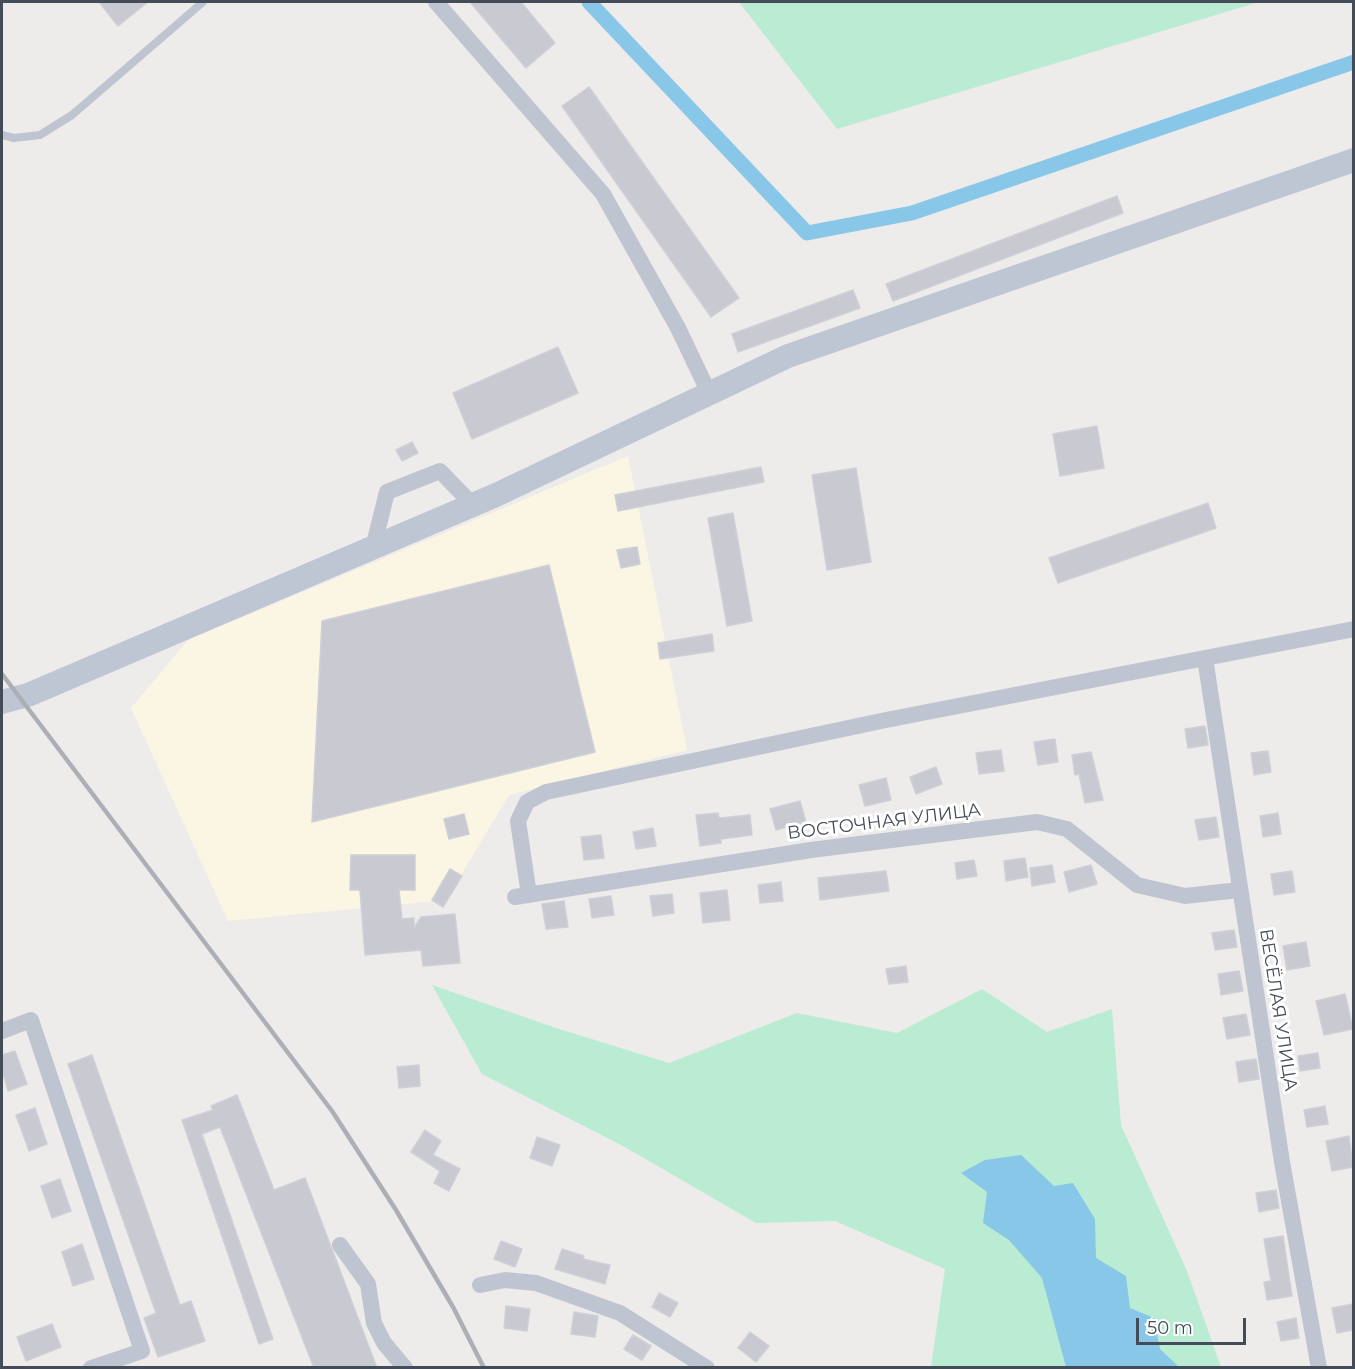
<!DOCTYPE html>
<html>
<head>
<meta charset="utf-8">
<style>
	body { margin:0 }
	#map { position:relative; width:1355px; height:1369px; overflow:hidden; background:#eeebeb; font-family:Montserrat,sans-serif }
	canvas { display:block }
	.frame { position:absolute; inset:0; border:3px solid #444c58; pointer-events:none }
	.scale { position:absolute; left:1136px; top:1318px; width:110px; height:27px; box-sizing:border-box; border:3px solid #444c58; border-top:0; padding-left:8px; font-size:18px; line-height:21px; white-space:nowrap; color:#444c58; -webkit-text-stroke:4px #fff; paint-order:stroke }
</style>
</head>
<body>
<div id="map">
<canvas width="1355" height="1369"></canvas>
<div class="frame"></div>
<div class="scale">50 m</div>
</div>
<script>
const context = document.querySelector('canvas').getContext('2d');
context.lineJoin = 'round';
function fillPath(path, color) {
  context.fillStyle = color;
  context.fill(path, 'evenodd');
}
function poly(rows) {
  const path = new Path2D();
  for (const r of rows) {
    path.moveTo(r[0], r[1]);
    for (let i = 2; i < r.length; i += 2) path.lineTo(r[i], r[i + 1]);
  }
  return path;
}
function strokePath(path, color, width, dash) {
  context.strokeStyle = color;
  context.lineWidth = width;
  context.lineCap = dash ? 'butt' : 'round';
  context.setLineDash(dash || []);
  context.stroke(path);
}
function write(font, color, halo, rows, align = 'center') {
  context.font = font + ' Montserrat,sans-serif';
  context.lineWidth = 6;
  context.setLineDash([]);
  context.textBaseline = 'middle';
  context.strokeStyle = halo;
  context.fillStyle = color;
  for (const [text, x, y, turn = 0] of rows) {
    context.save();
    context.translate(x, y);
    context.rotate((+turn || 0) * Math.PI / 180);
    context.textAlign = isNaN(turn) ? turn : align;
    if (halo) context.strokeText(text, 0, 0);
    context.fillText(text, 0, 0);
    context.restore();
  }
}
const commercial = poly([
	[628,456,687,750,509,795,446,900,228,921,131,708,188,640]
]);
const green = poly([
	[739,2,1259,2,837,129],
	[432,985,556,1028,669,1063,797,1013,897,1033,982,989,1047,1032,1112,1009,1121,1125,1187,1271,1221,1367,931,1367,945,1269,835,1221,756,1223,623,1146,482,1074]
]);
const water = poly([
	[1021,1155,1054,1186,1073,1183,1095,1219,1096,1258,1126,1276,1130,1308,1154,1318,1160,1349,1179,1367,1066,1367,1042,1278,1009,1240,983,1223,987,1192,961,1173,985,1160]
]);
const canal = poly([
	[589,2,807,233,912,213,1354,62]
]);
const building = poly([
	[99,2,148,2,118,26,99,2],
	[470,2,521,2,555,43,526,68,470,2],
	[589,87,739,298,711,317,562,106,589,87],
	[1117,196,1123,213,893,301,886,284,1117,196],
	[853,290,860,308,738,352,732,334,853,290],
	[558,347,578,393,472,439,453,393,558,347],
	[1097,426,1104,468,1060,476,1053,434,1097,426],
	[412,442,418,453,402,461,396,450,412,442],
	[761,467,764,482,618,511,615,495,761,467],
	[856,468,871,562,827,570,812,475,856,468],
	[1208,503,1216,528,1058,583,1049,558,1208,503],
	[733,513,752,621,727,626,708,518,733,513],
	[637,547,640,564,621,568,617,550,637,547],
	[549,565,595,752,312,822,322,621,549,565],
	[712,634,714,651,660,659,658,643,712,634],
	[1205,726,1208,745,1188,748,1185,729,1205,726],
	[1055,739,1058,762,1038,765,1034,742,1055,739],
	[1001,750,1004,771,979,774,976,753,1001,750],
	[1268,751,1271,772,1254,775,1251,753,1268,751],
	[1091,752,1103,800,1085,803,1079,774,1075,775,1072,755,1091,752],
	[936,767,942,784,916,794,910,777,936,767],
	[886,778,891,800,865,806,859,785,886,778],
	[800,801,806,822,776,830,770,809,800,801],
	[718,813,719,818,750,815,752,835,721,839,721,843,700,846,696,815,718,813],
	[1278,813,1281,834,1263,837,1260,816,1278,813],
	[464,814,469,834,449,839,444,819,464,814],
	[1216,817,1219,837,1199,840,1195,820,1216,817],
	[653,828,656,846,636,849,633,832,653,828],
	[601,835,604,858,584,860,581,837,601,835],
	[351,855,415,855,415,890,399,890,402,919,414,918,414,928,421,917,455,914,460,963,423,966,421,950,365,955,360,890,350,890,351,855],
	[1025,858,1028,877,1006,881,1004,861,1025,858],
	[974,860,977,876,957,879,955,863,974,860],
	[1052,865,1055,882,1032,886,1030,868,1052,865],
	[1091,865,1097,884,1069,892,1064,872,1091,865],
	[450,869,462,876,443,907,432,900,450,869],
	[886,871,889,891,820,900,818,878,886,871],
	[1292,871,1295,892,1274,895,1271,874,1292,871],
	[781,882,783,901,760,903,758,885,781,882],
	[727,890,730,920,703,923,700,893,727,890],
	[672,894,674,913,653,916,650,896,672,894],
	[611,896,614,915,592,918,589,899,611,896],
	[564,901,568,927,546,929,542,904,564,901],
	[1234,930,1237,947,1215,950,1212,933,1234,930],
	[1306,942,1310,966,1287,970,1283,946,1306,942],
	[906,966,908,982,889,984,886,969,906,966],
	[1239,971,1243,991,1221,995,1218,974,1239,971],
	[1345,994,1353,1029,1324,1035,1316,1001,1345,994],
	[1246,1014,1250,1035,1227,1039,1223,1018,1246,1014],
	[15,1051,27,1084,8,1091,2,1070,2,1055,15,1051],
	[1318,1053,1320,1068,1300,1071,1298,1056,1318,1053],
	[92,1055,180,1305,191,1301,205,1341,158,1357,144,1318,156,1313,68,1064,92,1055],
	[1256,1059,1259,1079,1239,1082,1236,1062,1256,1059],
	[419,1065,420,1086,399,1088,397,1067,419,1065],
	[237,1095,274,1190,305,1178,377,1368,314,1368,220,1127,202,1134,273,1339,259,1344,182,1120,213,1110,211,1106,237,1095],
	[1325,1106,1328,1124,1307,1127,1304,1110,1325,1106],
	[35,1108,47,1144,29,1151,16,1115,35,1108],
	[425,1130,441,1141,433,1155,460,1169,449,1191,434,1183,440,1171,411,1152,425,1130],
	[1349,1136,1353,1167,1332,1171,1326,1141,1349,1136],
	[537,1137,560,1145,552,1166,530,1158,537,1137],
	[60,1179,71,1211,52,1218,41,1186,60,1179],
	[1276,1190,1279,1208,1259,1212,1256,1193,1276,1190],
	[1283,1236,1292,1296,1267,1300,1264,1282,1271,1281,1264,1239,1283,1236],
	[501,1241,522,1249,515,1267,494,1259,501,1241],
	[82,1244,94,1279,73,1286,62,1252,82,1244],
	[562,1249,584,1256,583,1259,610,1265,605,1284,555,1269,562,1249],
	[659,1293,678,1303,670,1317,652,1307,659,1293],
	[1353,1304,1353,1330,1337,1333,1332,1308,1353,1304],
	[506,1306,530,1309,527,1331,504,1328,506,1306],
	[574,1312,598,1316,595,1337,571,1334,574,1312],
	[1296,1318,1299,1338,1281,1341,1277,1322,1296,1318],
	[52,1324,61,1347,26,1361,17,1337,52,1324],
	[750,1332,769,1346,756,1362,738,1348,750,1332],
	[633,1335,651,1346,642,1360,624,1349,633,1335]
]);
const service = poly([
	[2,135,14,138,40,135,72,115,203,2]
]);
const minor = poly([
	[436,2,603,194,678,328,709,393],
	[373,548,387,492,440,471,473,505],
	[1205,658,1282,1162,1319,1368],
	[529,895,518,821,527,802,546,792,886,720,1354,629],
	[515,897,811,850,1037,822,1067,829,1137,885,1185,896,1239,890],
	[2,1031,31,1020,142,1351,91,1368],
	[340,1245,368,1284,374,1323,384,1343,405,1368],
	[480,1285,505,1280,536,1283,620,1313,707,1368]
]);
const secondary = poly([
	[2,702,28,695,496,495,788,356,1354,160]
]);
const rail = poly([
	[2,674,332,1111,396,1210,453,1307,484,1368]
]);
const streetNames = [
	["ВОСТОЧНАЯ УЛИЦА",884,822,-7],
	["ВЕСЁЛАЯ УЛИЦА",1278,1010,81]
];
fillPath(commercial, '#faf6e3');
fillPath(green, '#b9ecd3');
fillPath(water, '#88c7e7');
strokePath(canal, '#88c7e7', 15);
fillPath(building, '#c8c9d1');
strokePath(building, '#cfd0d7', 1.5);
strokePath(service, '#bfc5d0', 8);
strokePath(minor, '#bfc5d0', 16);
strokePath(secondary, '#bec6d4', 24);
strokePath(rail, '#adafb6', 4.5);
write('18px', '#444c58', '#fff', streetNames);
</script>
</body>
</html>
